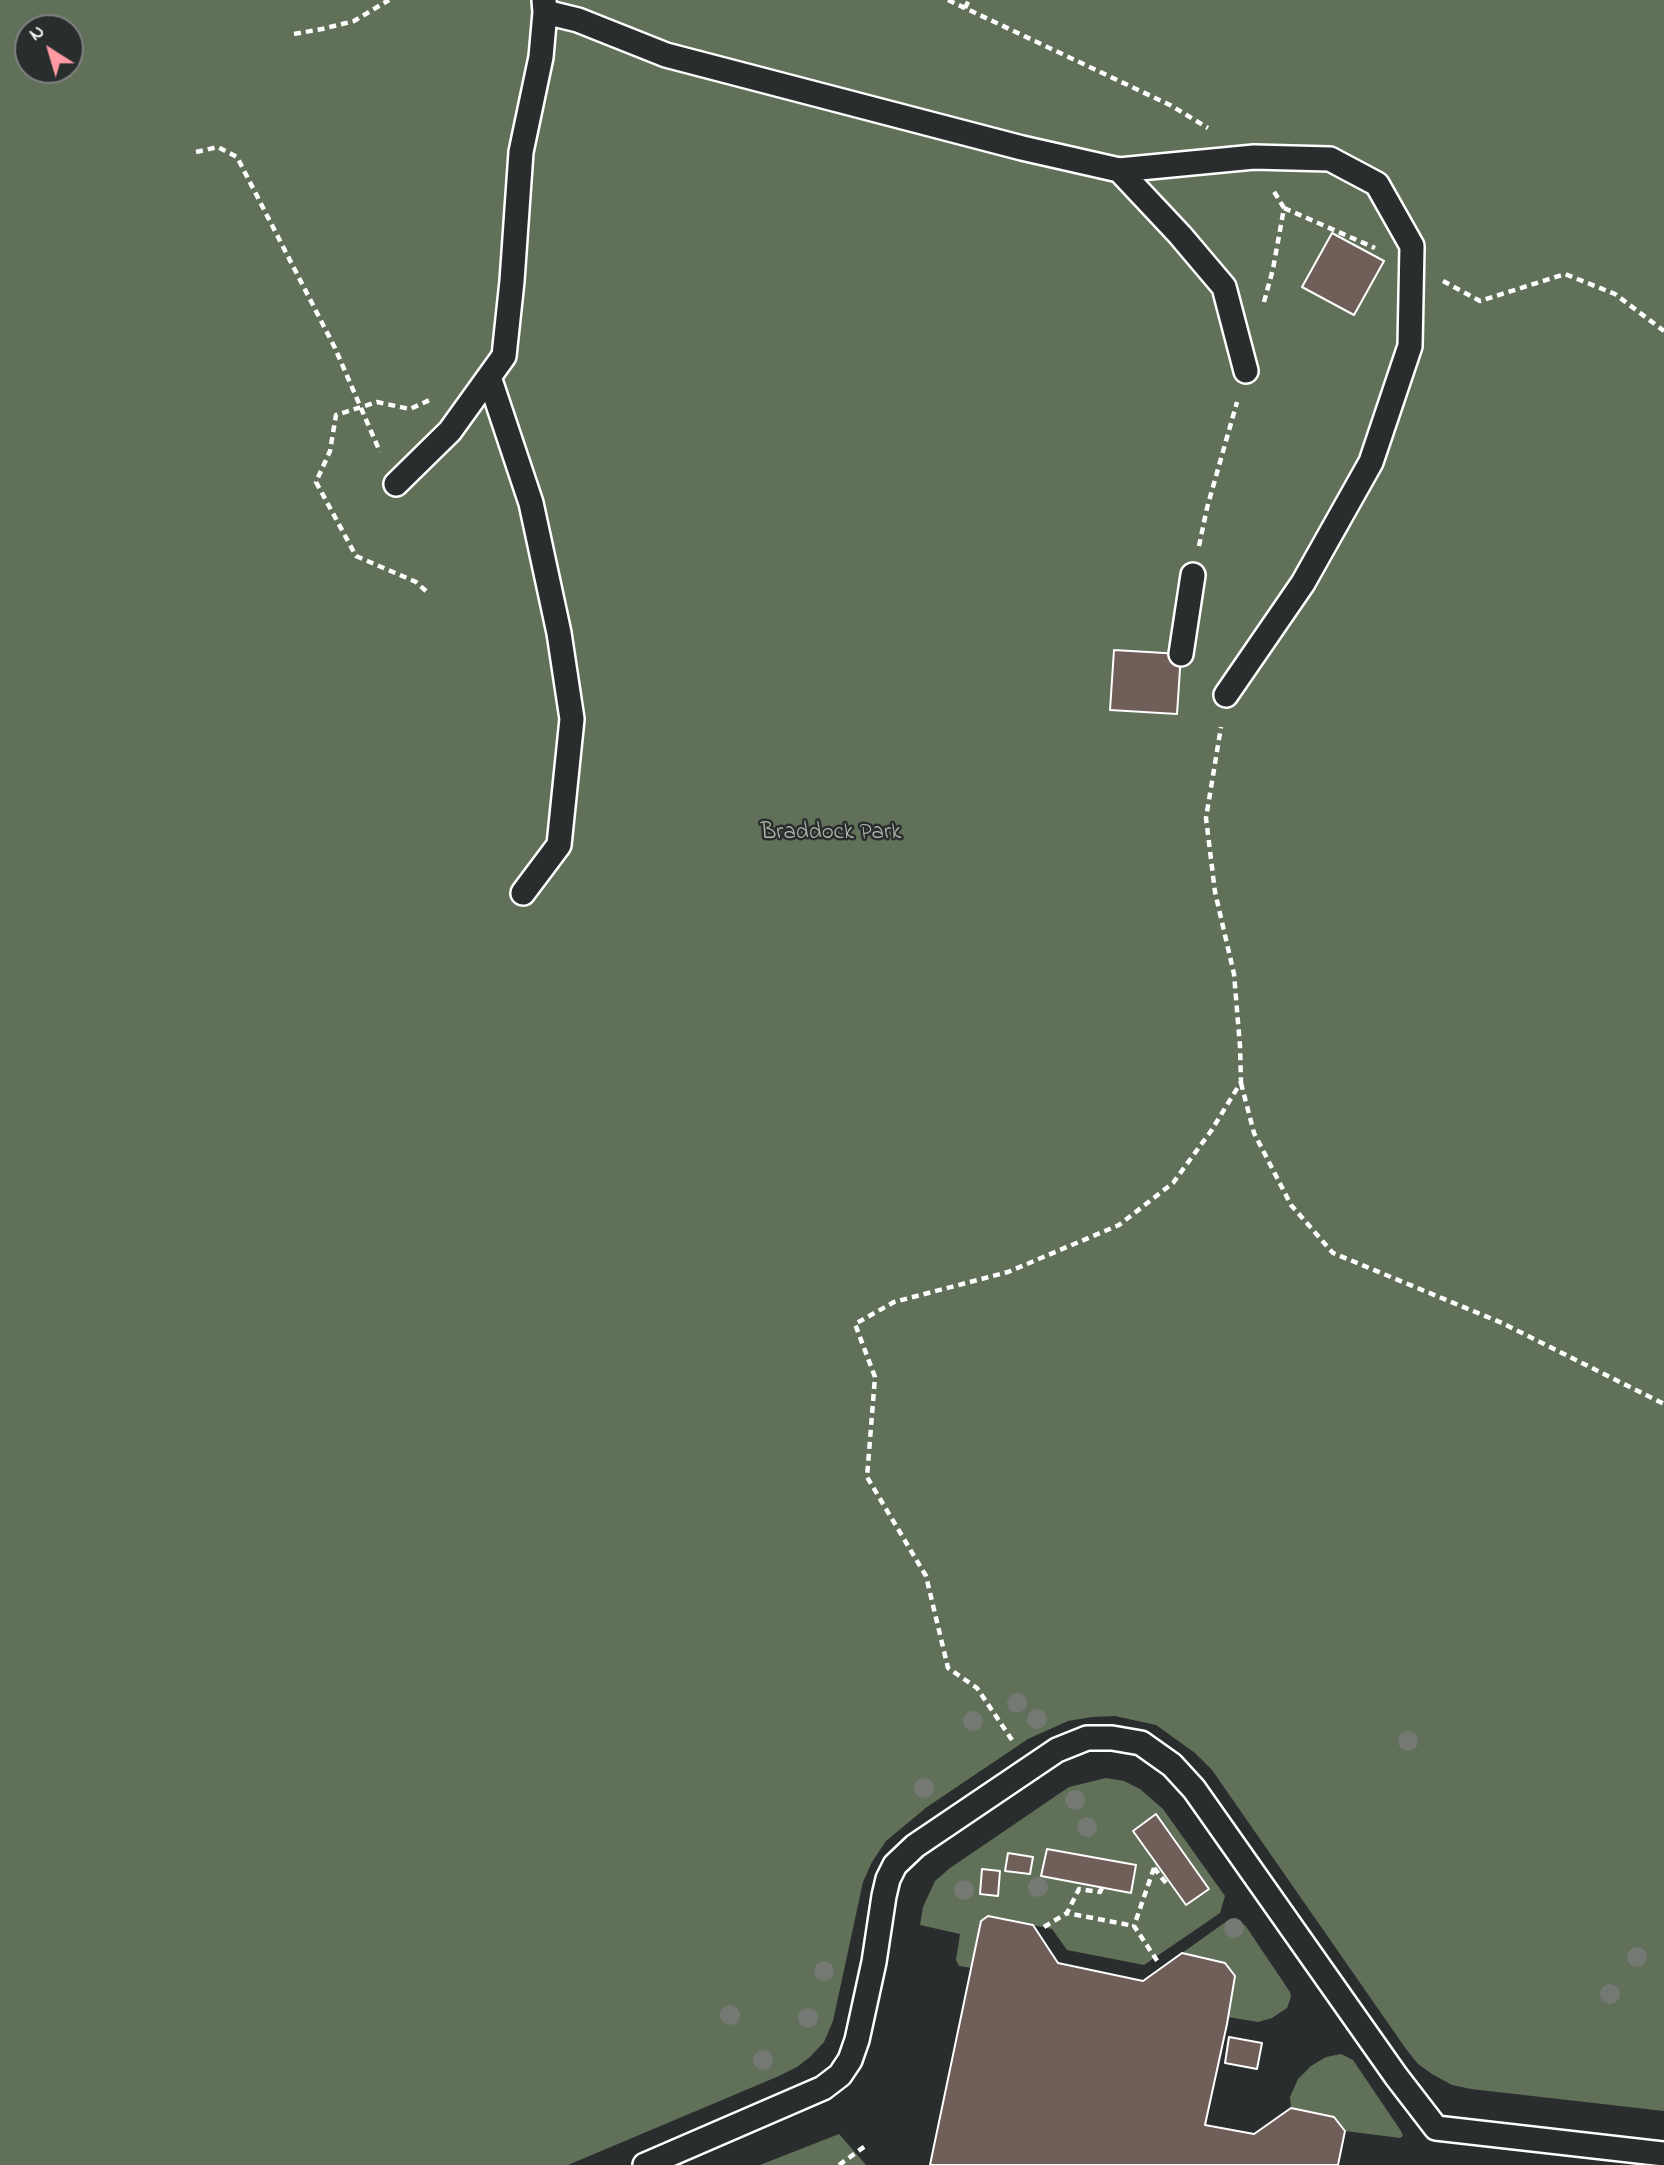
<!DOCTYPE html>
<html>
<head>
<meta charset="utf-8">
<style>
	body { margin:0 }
	#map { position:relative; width:1664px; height:2165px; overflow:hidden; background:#2a2d2e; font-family:"Indie Flower",sans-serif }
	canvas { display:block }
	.north { position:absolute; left:14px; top:14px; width:70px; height:70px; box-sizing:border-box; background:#2a2d2e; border:2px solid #7f8182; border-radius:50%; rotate:323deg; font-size:19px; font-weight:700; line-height:28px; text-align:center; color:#fff }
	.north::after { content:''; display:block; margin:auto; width:24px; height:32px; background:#ff9aa2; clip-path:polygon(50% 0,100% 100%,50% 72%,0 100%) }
</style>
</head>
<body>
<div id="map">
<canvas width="1664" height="2165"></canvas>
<div class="north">N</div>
</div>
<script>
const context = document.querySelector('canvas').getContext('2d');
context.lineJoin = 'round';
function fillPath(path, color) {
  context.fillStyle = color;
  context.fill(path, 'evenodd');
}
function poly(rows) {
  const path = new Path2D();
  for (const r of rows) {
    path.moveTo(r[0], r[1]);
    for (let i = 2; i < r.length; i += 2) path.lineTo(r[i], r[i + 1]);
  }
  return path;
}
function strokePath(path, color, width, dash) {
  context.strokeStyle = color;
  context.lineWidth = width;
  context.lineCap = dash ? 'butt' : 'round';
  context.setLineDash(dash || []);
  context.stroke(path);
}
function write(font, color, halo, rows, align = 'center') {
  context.font = font + ' "Indie Flower",sans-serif';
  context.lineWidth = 5;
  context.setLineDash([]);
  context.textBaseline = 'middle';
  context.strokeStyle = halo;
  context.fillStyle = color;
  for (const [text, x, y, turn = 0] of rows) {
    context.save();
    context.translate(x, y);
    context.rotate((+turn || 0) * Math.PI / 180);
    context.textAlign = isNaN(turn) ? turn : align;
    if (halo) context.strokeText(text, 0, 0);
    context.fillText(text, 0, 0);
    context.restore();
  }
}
const green = poly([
	[0,0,1664,0,1664,2111,1471,2089,1452,2085,1432,2074,1418,2064,1406,2049,1212,1770,1195,1753,1156,1725,1115,1716,1092,1717,1068,1721,1028,1739,927,1807,886,1841,872,1862,863,1882,833,2021,824,2042,810,2057,797,2067,779,2076,568,2165,0,2165],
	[28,28,70,28,70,70,28,70],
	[1106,1778,1124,1781,1140,1789,1163,1809,1225,1896,1220,1913,1144,1965,1067,1950,1052,1929,988,1916,981,1921,972,1968,959,1966,956,1960,960,1934,920,1925,923,1907,935,1881,950,1868,1069,1787],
	[1227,1921,1245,1925,1290,1992,1291,1997,1287,2008,1272,2018,1258,2022,1228,2017,1235,1976,1225,1963,1182,1953],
	[1341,2054,1353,2060,1401,2131,1403,2136,1400,2138,1345,2131,1334,2117,1291,2108,1290,2097,1298,2079,1311,2066,1326,2057],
	[839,2134,866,2165,760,2165]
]);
const building = poly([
	[1332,233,1384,261,1354,315,1302,287,1332,233],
	[1114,650,1181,654,1177,714,1110,710,1114,650],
	[1156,1814,1209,1889,1186,1905,1133,1831,1156,1814],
	[1047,1849,1136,1865,1131,1893,1041,1876,1047,1849],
	[1008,1853,1033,1857,1030,1874,1005,1871,1008,1853],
	[982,1869,1000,1871,998,1896,980,1894,982,1869],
	[988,1916,1033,1925,1058,1963,1143,1981,1182,1953,1225,1963,1235,1976,1227,2024,1205,2125,1254,2134,1291,2108,1334,2117,1345,2131,1338,2165,930,2165,981,1921,988,1916],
	[1229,2037,1262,2043,1257,2069,1225,2063,1229,2037]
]);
const path = poly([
	[948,0,1170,105,1208,128],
	[965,8,969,0],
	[294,34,322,29,354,21,389,0],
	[196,152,218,147,237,157,335,348,380,452],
	[1284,208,1375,248],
	[1443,281,1480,301,1565,274,1615,294,1664,331],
	[1264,302,1273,269,1284,208,1273,190],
	[1199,546,1207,508,1237,402],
	[426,591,416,582,356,556,316,482,330,451,336,415,377,402,410,409,432,399],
	[1241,1083,1254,1133,1291,1205,1333,1253,1502,1323,1664,1404],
	[1012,1740,977,1688,948,1668,926,1576,867,1477,875,1377,855,1324,894,1302,1008,1272,1119,1225,1173,1183,1211,1131,1241,1082,1240,1046,1234,974,1215,892,1206,818,1221,727],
	[1154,1868,1134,1926,1158,1962],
	[1154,1868,1166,1883,1169,1881],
	[1102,1888,1100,1892,1079,1889,1067,1913,1134,1926],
	[1044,1927,1067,1913],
	[839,2165,868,2144]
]);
const lane = poly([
	[545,12,578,20,666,55,1022,148,1119,170,1254,157,1330,159,1377,184,1412,246,1410,346,1371,462,1303,583,1226,695],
	[1119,170,1180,235,1224,287,1246,371],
	[489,377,531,503,559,633,572,719,559,845,523,893],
	[396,484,450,431,504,356,512,281,521,152,541,57,545,12,544,0],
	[1181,654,1193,575],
	[645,2165,823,2088,840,2075,850,2060,857,2040,874,1962,884,1896,888,1879,895,1865,915,1846,1057,1750,1087,1738,1112,1738,1141,1743,1172,1765,1194,1789,1396,2076,1436,2128,1664,2154]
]);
const trees = [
	[1017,1703],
	[1037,1719],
	[973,1721],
	[1408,1741],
	[924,1788],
	[1075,1800],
	[1087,1827],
	[1038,1887],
	[964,1890],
	[1234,1928],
	[1637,1957],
	[824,1971],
	[1610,1994],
	[730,2015],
	[808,2018],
	[763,2060]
];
const parkNames = [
	["Braddock Park",831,834]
];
fillPath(green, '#617058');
fillPath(building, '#705e59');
strokePath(building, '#fff', 2);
strokePath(lane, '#fff', 28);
strokePath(path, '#fff', 4.5, [7, 5]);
strokePath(lane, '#2a2d2e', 23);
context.fillStyle = '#747973';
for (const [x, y] of trees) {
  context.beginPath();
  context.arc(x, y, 10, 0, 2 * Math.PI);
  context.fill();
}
write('23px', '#b0b8ac', '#2a2d2e', parkNames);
</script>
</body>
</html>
